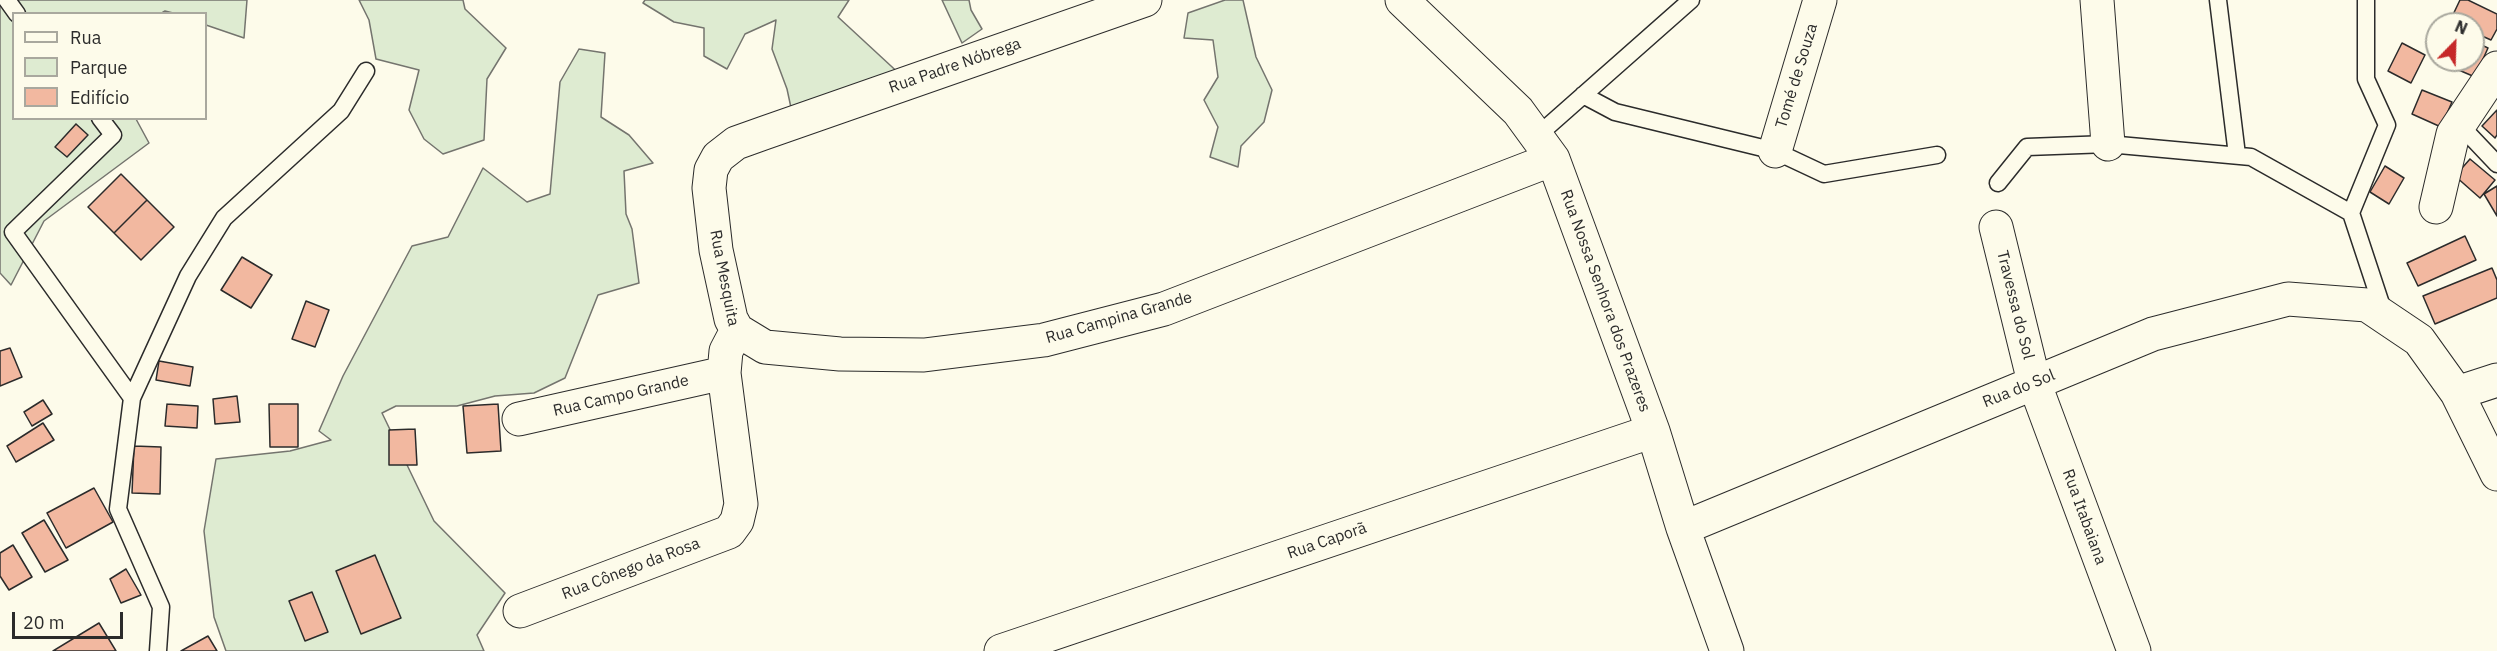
<!DOCTYPE html>
<html>
<head>
<meta charset="utf-8">
<style>
	body { margin:0 }
	#map { position:relative; width:2497px; height:651px; overflow:hidden; background:#fdfbea; font-family:"IBM Plex Sans",sans-serif }
	canvas { display:block }
	.legend { position:absolute; left:12px; top:12px; width:195px; height:108px; box-sizing:border-box; background:#fdfbea; border:2px solid #a9a89e; margin:0; padding:8px 10px; list-style:none; font-size:18px; color:#2b2b2b }
	.legend li { display:flex; align-items:center; gap:12px; height:30px }
	.legend b { width:30px; border:2px solid #a9a89e }
	.north { position:absolute; left:2425px; top:12px; width:60px; height:60px; box-sizing:border-box; background:#fdfbea; border:2px solid #a9a89e; border-radius:50%; rotate:23deg; font-size:16px; font-weight:700; line-height:24px; text-align:center; color:#2b2b2b }
	.north::after { content:''; display:block; margin:auto; width:21px; height:27px; background:#c62828; clip-path:polygon(50% 0,100% 100%,50% 72%,0 100%) }
	.scale { position:absolute; left:12px; top:612px; width:111px; height:27px; box-sizing:border-box; border:3px solid #2b2b2b; border-top:0; padding-left:8px; font-size:18px; line-height:21px; white-space:nowrap; color:#2b2b2b; -webkit-text-stroke:4px #fdfbea; paint-order:stroke }
</style>
</head>
<body>
<div id="map">
<canvas width="2497" height="651"></canvas>
<ul class="legend">
<li><b style="height:8px;background:#fdfbea"></b>Rua</li>
<li><b style="height:16px;background:#deebd1"></b>Parque</li>
<li><b style="height:16px;background:#f2b8a0"></b>Edifício</li>
</ul>
<div class="north">N</div>
<div class="scale">20 m</div>
</div>
<script>
const context = document.querySelector('canvas').getContext('2d');
context.lineJoin = 'round';
function fillPath(path, color) {
  context.fillStyle = color;
  context.fill(path, 'evenodd');
}
function poly(rows) {
  const path = new Path2D();
  for (const r of rows) {
    path.moveTo(r[0], r[1]);
    for (let i = 2; i < r.length; i += 2) path.lineTo(r[i], r[i + 1]);
  }
  return path;
}
function strokePath(path, color, width, dash) {
  context.strokeStyle = color;
  context.lineWidth = width;
  context.lineCap = dash ? 'butt' : 'round';
  context.setLineDash(dash || []);
  context.stroke(path);
}
function write(font, color, halo, rows, align = 'center') {
  context.font = font + ' "IBM Plex Sans",sans-serif';
  context.lineWidth = 4.5;
  context.setLineDash([]);
  context.textBaseline = 'middle';
  context.strokeStyle = halo;
  context.fillStyle = color;
  for (const [text, x, y, turn = 0] of rows) {
    context.save();
    context.translate(x, y);
    context.rotate((+turn || 0) * Math.PI / 180);
    context.textAlign = isNaN(turn) ? turn : align;
    if (halo) context.strokeText(text, 0, 0);
    context.fillText(text, 0, 0);
    context.restore();
  }
}
const green = poly([
	[0,0,247,0,244,38,206,25,206,14,173,13,165,11,160,14,14,14,14,118,136,119,149,143,44,221,11,285,0,273,0,0],
	[359,0,463,0,465,9,506,48,487,79,484,140,443,154,424,139,409,110,419,70,376,59,369,20,359,0],
	[645,0,849,0,838,17,904,78,793,117,787,89,772,49,776,20,745,34,727,69,704,56,704,28,674,22,643,3,645,0],
	[942,0,969,0,971,10,982,29,962,43,942,0],
	[1225,0,1243,0,1256,57,1272,90,1264,122,1241,146,1238,167,1210,157,1218,127,1204,100,1218,77,1213,40,1184,38,1188,13,1225,0],
	[579,49,605,53,601,117,629,135,653,163,624,171,626,214,632,229,639,283,598,295,565,378,534,393,495,396,457,406,396,406,382,413,434,521,505,593,477,635,484,651,226,651,214,617,204,531,216,459,290,451,331,440,319,431,343,376,412,246,448,237,483,168,527,202,550,194,560,82,579,49]
]);
const building = poly([
	[2460,0,2468,0,2497,14,2497,29,2491,40,2473,32,2473,24,2456,24,2450,21,2460,0],
	[2473,41,2488,48,2475,77,2433,59,2437,49,2437,60,2473,60,2473,41],
	[2402,43,2425,55,2411,83,2388,71,2402,43],
	[2422,90,2452,102,2441,127,2412,114,2422,90],
	[2497,110,2497,135,2495,138,2482,126,2497,110],
	[76,124,88,135,67,157,55,147,76,124],
	[2470,159,2495,180,2480,198,2455,176,2470,159],
	[2385,166,2404,178,2389,204,2370,192,2385,166],
	[121,174,147,200,114,233,88,207,121,174],
	[2497,186,2497,216,2484,194,2497,186],
	[147,200,174,227,141,260,114,233,147,200],
	[2465,236,2476,260,2418,286,2407,263,2465,236],
	[242,257,272,275,251,308,221,290,242,257],
	[2492,268,2497,280,2497,298,2435,324,2423,296,2492,268],
	[306,301,329,310,315,347,292,339,306,301],
	[10,348,22,377,0,386,0,351,10,348],
	[159,361,193,367,190,386,156,380,159,361],
	[237,396,240,422,215,424,213,399,237,396],
	[43,400,52,414,32,426,24,412,43,400],
	[167,404,198,406,197,428,165,426,167,404],
	[269,404,298,404,298,447,270,447,269,404],
	[498,404,501,451,467,453,463,406,498,404],
	[43,423,54,440,16,462,7,446,43,423],
	[415,429,417,465,389,465,389,430,415,429],
	[134,446,161,447,160,494,132,493,134,446],
	[94,488,113,522,66,548,47,513,94,488],
	[44,520,68,560,45,572,22,533,44,520],
	[13,545,32,577,9,590,0,576,0,553,13,545],
	[375,555,401,618,361,634,336,571,375,555],
	[126,569,141,595,121,603,110,579,126,569],
	[312,592,328,632,305,641,289,601,312,592],
	[99,623,116,651,53,651,99,623],
	[208,636,217,651,181,651,208,636]
]);
const service = poly([
	[7,0,17,14],
	[2218,0,2237,155],
	[1583,95,1615,112,1775,151,1824,174,1937,155],
	[100,118,113,135,13,232,132,398,118,509,161,607,158,651],
	[2459,124,2497,164],
	[1537,136,1691,0],
	[1998,183,2027,147,2108,144,2251,157,2351,213,2384,313],
	[2351,213,2387,125,2366,79,2366,0],
	[132,398,188,276,224,218,341,111,366,71]
]);
const minor = poly([
	[1145,0,764,133,736,143,718,157,711,170,709,188,716,250,731,319,737,330,765,347,840,354,924,355,1044,340,1164,309,1553,159],
	[1402,0,1518,111,1553,159,1653,431,1683,528,1727,651],
	[2097,0,2108,144],
	[1775,151,1820,0],
	[2436,207,2453,134,2497,68],
	[1996,227,2034,382,2134,651],
	[2457,393,2497,380],
	[519,419,724,373],
	[1683,528,2153,334,2288,299,2367,305,2419,340,2457,393,2497,474],
	[520,611,729,532,737,521,741,504,724,373,726,351,737,330],
	[1001,651,1653,431]
]);
const streetNames = [
	["Rua Padre Nóbrega",955,66,-19],
	["Tomé de Souza",1797,76,-73],
	["Rua Mesquita",724,278,79],
	["Rua Nossa Senhora dos Prazeres",1605,301,70],
	["Travessa do Sol",2015,305,76],
	["Rua Campina Grande",1119,318,-16],
	["Rua do Sol",2019,389,-22],
	["Rua Campo Grande",621,396,-13],
	["Rua Itabaiana",2084,517,70],
	["Rua Caporã",1327,541,-19],
	["Rua Cônego da Rosa",631,569,-21]
];
fillPath(green, '#deebd1');
strokePath(green, '#74746e', 1.5);
fillPath(building, '#f2b8a0');
strokePath(building, '#2b2b2b', 1.5);
strokePath(service, '#2b2b2b', 19);
strokePath(minor, '#2b2b2b', 35);
strokePath(service, '#fdfbea', 16);
strokePath(minor, '#fdfbea', 33);
write('16px', '#2b2b2b', '#fdfbea', streetNames);
</script>
</body>
</html>
